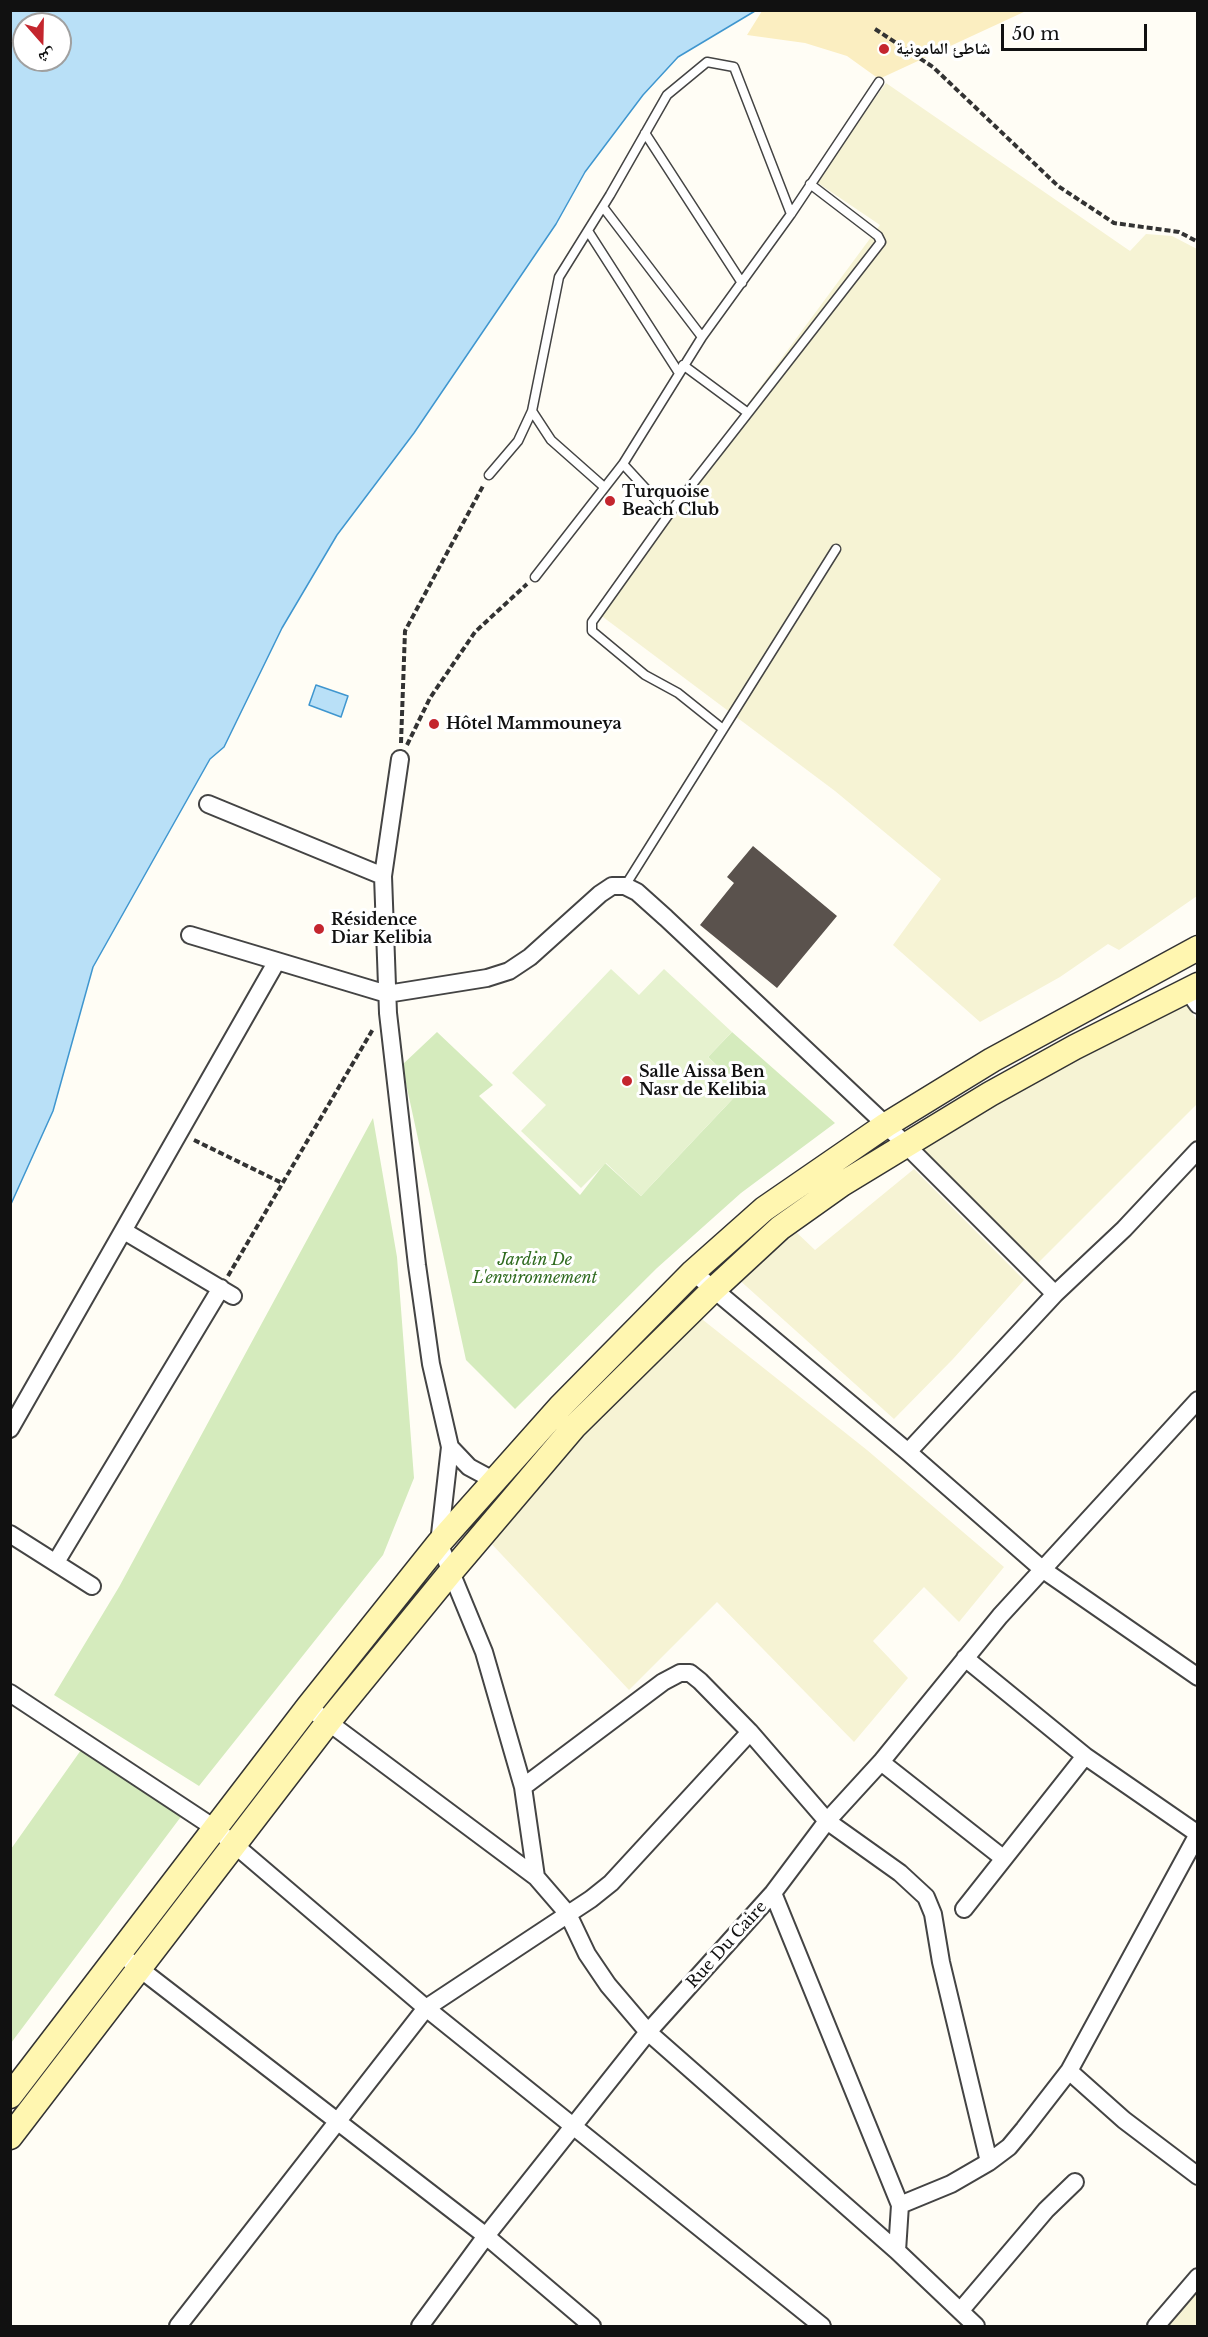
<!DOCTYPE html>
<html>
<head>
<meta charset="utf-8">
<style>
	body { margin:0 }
	#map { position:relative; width:1208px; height:2337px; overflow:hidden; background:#fffdf5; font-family:"Libre Baskerville","Noto Naskh Arabic",serif }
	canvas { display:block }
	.frame { position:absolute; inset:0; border:12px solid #111; pointer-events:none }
	.north { position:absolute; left:12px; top:12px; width:60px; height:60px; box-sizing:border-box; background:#fff; border:2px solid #a0a0a0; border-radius:50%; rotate:160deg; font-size:16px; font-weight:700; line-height:24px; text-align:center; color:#111 }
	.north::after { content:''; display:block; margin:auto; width:21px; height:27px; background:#c4262e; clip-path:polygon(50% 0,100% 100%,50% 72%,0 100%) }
	.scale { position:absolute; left:1001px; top:24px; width:146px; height:27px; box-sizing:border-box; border:3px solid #111; border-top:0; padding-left:8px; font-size:18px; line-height:21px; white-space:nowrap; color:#111; -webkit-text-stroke:4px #fff; paint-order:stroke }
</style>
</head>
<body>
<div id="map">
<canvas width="1208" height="2337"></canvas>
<div class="frame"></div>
<div class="north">ش</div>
<div class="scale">50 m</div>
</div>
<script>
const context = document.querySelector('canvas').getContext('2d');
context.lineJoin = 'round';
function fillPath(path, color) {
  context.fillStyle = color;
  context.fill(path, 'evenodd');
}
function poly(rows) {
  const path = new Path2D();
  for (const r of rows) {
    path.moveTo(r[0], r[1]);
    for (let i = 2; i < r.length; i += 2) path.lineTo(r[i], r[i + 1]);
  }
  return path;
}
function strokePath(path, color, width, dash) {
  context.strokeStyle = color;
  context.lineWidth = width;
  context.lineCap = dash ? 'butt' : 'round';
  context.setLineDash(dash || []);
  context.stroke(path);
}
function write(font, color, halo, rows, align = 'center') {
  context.font = font + ' "Libre Baskerville","Noto Naskh Arabic",serif';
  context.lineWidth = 6;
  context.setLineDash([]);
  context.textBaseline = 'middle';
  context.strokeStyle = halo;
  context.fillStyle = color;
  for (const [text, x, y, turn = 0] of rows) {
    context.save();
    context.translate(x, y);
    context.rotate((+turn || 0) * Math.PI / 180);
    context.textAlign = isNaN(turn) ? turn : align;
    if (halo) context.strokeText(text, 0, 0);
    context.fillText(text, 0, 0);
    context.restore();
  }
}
const farmland = poly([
	[886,83,1130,251,1146,234,1172,236,1197,249,1197,896,1119,950,1108,944,1060,977,980,1022,893,945,941,879,835,791,595,611,880,225,815,181],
	[1184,999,1197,1021,1197,1104,1038,1263,915,1141],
	[914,1169,1024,1280,953,1359,894,1419,736,1277,794,1230,815,1250],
	[698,1316,867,1450,1004,1567,959,1622,924,1587,873,1641,908,1678,854,1742,717,1602,629,1690,486,1538],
	[1197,2274,1197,2326,1152,2326]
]);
const green = poly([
	[437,1032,493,1085,479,1096,580,1195,605,1163,641,1196,742,1089,708,1057,732,1032,835,1123,741,1193,657,1268,515,1409,466,1360,402,1065],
	[373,1118,397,1257,414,1478,383,1555,199,1786,54,1695,119,1587],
	[81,1750,183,1814,11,2043,11,1849]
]);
const sand = poly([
	[762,11,1026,11,879,79,847,56,805,43,747,35]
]);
const pitch = poly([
	[611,969,639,995,664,969,732,1032,708,1057,742,1089,641,1196,606,1163,581,1188,521,1131,546,1105,512,1073]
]);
const water = poly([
	[11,10,755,11,678,57,643,95,585,172,556,224,414,433,337,535,282,628,224,747,210,759,93,967,53,1111,11,1204,11,10],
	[24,24,60,24,60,60,24,60,24,24],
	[316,685,348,696,341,717,309,705,316,685]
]);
const building = poly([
	[753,846,837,916,777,988,700,925,734,883,727,877]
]);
const path = poly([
	[875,29,933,67,1058,186,1114,223,1179,232,1198,242],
	[401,743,405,631,483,486],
	[407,745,430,698,475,632,527,584],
	[194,1140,282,1183],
	[228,1276,373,1029]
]);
const service = poly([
	[645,133,742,283],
	[603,207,702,337],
	[588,231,679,373],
	[532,411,551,440,603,486],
	[748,413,881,242,878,236,810,184],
	[623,464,669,514,592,622,592,631,645,675,678,693,723,729],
	[489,475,518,441,532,411,559,277,610,195,667,95,707,62,734,67,791,214],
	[669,514,748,413,683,365],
	[535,577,623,464,702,337,791,214,879,82],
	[625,886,836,549]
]);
const minor = poly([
	[400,759,383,876,388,1013,417,1265,431,1364,450,1447,439,1543,484,1652,523,1787,536,1877],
	[208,804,383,876],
	[190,935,277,961],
	[1188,991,1198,1005],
	[124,1231,233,1296],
	[693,1272,908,1452,1042,1569,1198,1677],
	[10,1429,277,961,387,994,487,978,509,971,530,957,600,894,612,886,625,886,637,892,666,918,886,1125,1055,1294],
	[450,1447,469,1467,495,1481],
	[908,1452,1055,1294,1124,1229,1198,1150],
	[10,1534,92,1586],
	[56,1562,221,1288],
	[965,1658,1085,1756,1198,1834],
	[10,1693,216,1829,426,2008,822,2326],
	[308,1707,536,1877,568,1914,587,1954,608,1985,648,2032,897,2251,976,2326],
	[881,1762,1003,1858],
	[523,1787,663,1682,680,1673,690,1673,700,1681,750,1732,827,1821,900,1873,926,1897,933,1914,941,1962,989,2162],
	[773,1893,900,2205,897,2251],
	[964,1909,1085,1756],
	[131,1962,486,2236,592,2326],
	[1069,2071,1124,2120,1198,2176],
	[900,2205,951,2184,989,2162,1009,2147,1024,2129,1069,2071,1198,1834],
	[961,2310,1046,2210,1075,2182],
	[178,2326,426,2008,591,1899,611,1883,750,1732],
	[420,2326,486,2236,648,2032,773,1893,827,1821,881,1762,1000,1616,1198,1400],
	[1156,2326,1198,2277]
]);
const secondary = poly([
	[10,2096,308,1707,439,1543,560,1407,693,1272,764,1209,886,1125,992,1060,1198,948],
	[10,2137,329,1721,450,1573,574,1427,713,1290,780,1228,842,1184,990,1094,1075,1047,1198,985]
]);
const markers = [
	[884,49,6,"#c4262e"],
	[610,501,6,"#c4262e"],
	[434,724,6,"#c4262e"],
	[319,929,6,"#c4262e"],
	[627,1081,6,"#c4262e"]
];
const poiNames = [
	["شاطئ المامونية",896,49],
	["Turquoise",622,492],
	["Beach Club",622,510],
	["Hôtel Mammouneya",446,724],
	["Résidence",331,920],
	["Diar Kelibia",331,938],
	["Salle Aissa Ben",639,1072],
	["Nasr de Kelibia",639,1090]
];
const parkNames = [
	["Jardin De",535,1260],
	["L'environnement",535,1278]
];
const streetNames = [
	["Rue Du Caire",727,1945,-48]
];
fillPath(farmland, '#f6f3d4');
fillPath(green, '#d5ebbd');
fillPath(sand, '#fbeec1');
fillPath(pitch, '#e6f2cf');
fillPath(water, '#b9e0f7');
strokePath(water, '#3f96cf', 1.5);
fillPath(building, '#5a524d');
strokePath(service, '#444', 11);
strokePath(minor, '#444', 20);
strokePath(secondary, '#333', 27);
strokePath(path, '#333', 4, [6, 3]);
strokePath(service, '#fff', 8);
strokePath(minor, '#fff', 16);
strokePath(secondary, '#fff6b0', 24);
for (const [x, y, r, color] of markers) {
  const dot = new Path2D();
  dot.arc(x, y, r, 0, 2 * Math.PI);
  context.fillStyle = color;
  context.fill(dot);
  strokePath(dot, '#fff', 2);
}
write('bold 16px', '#111', '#fff', poiNames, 'left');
write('italic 16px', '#2f6b1f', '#fff', parkNames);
write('16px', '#111', '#fff', streetNames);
</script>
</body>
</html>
